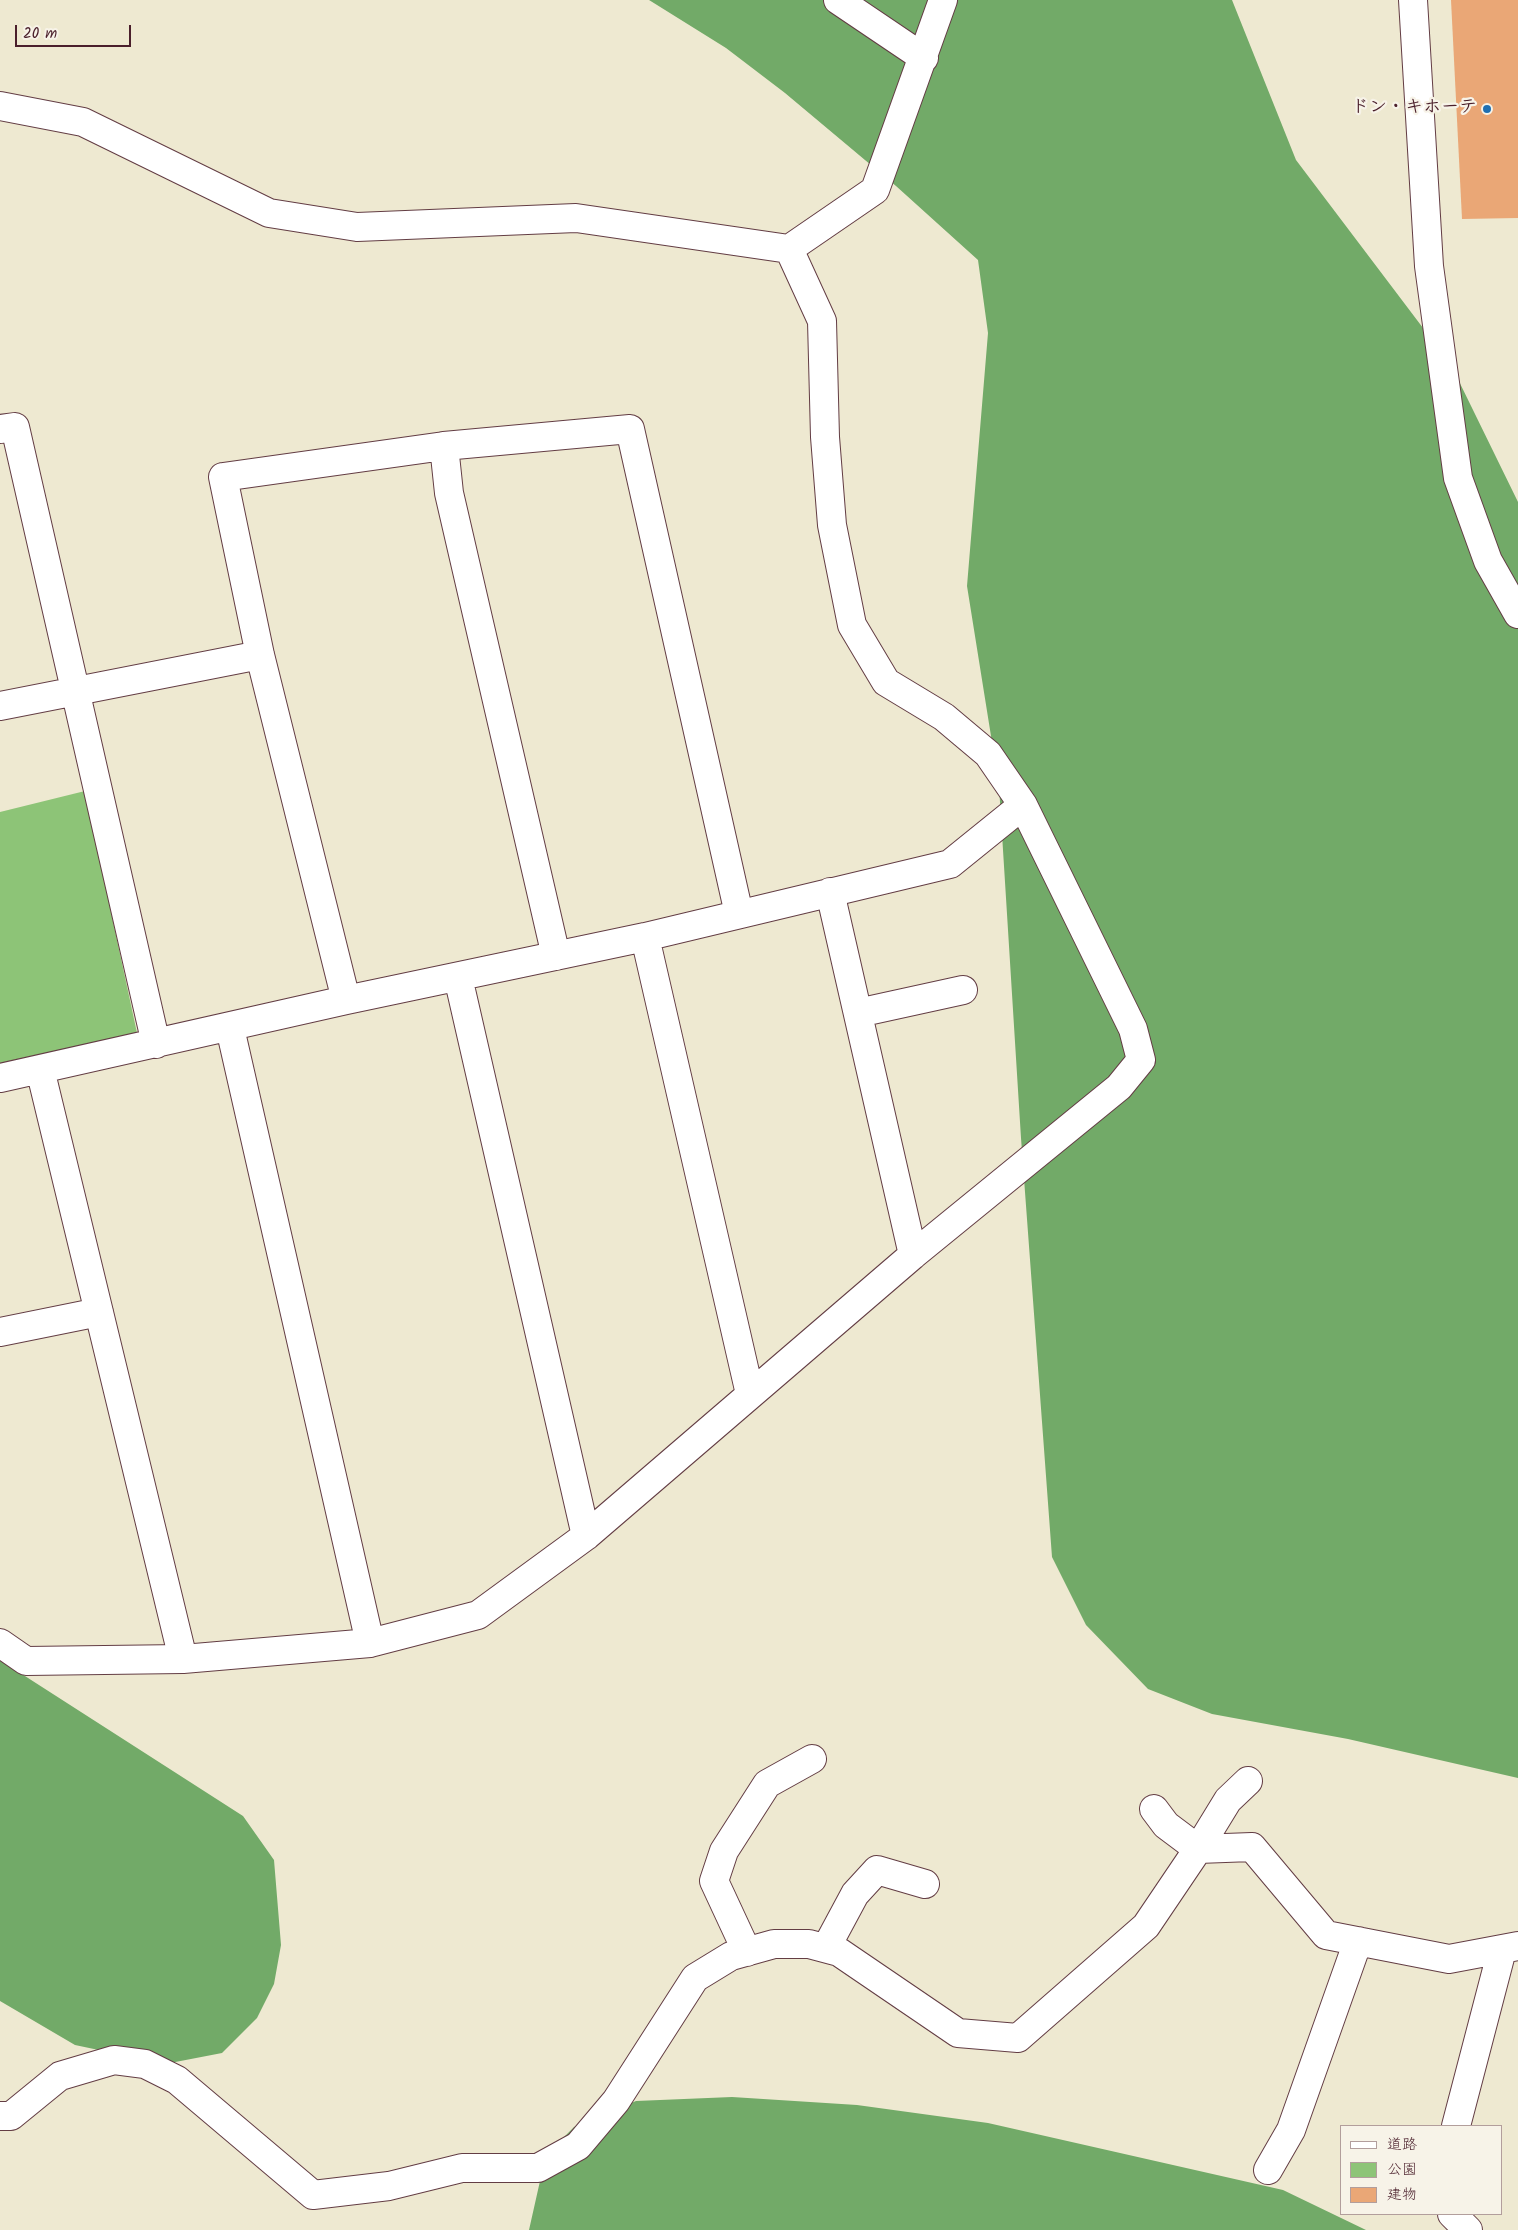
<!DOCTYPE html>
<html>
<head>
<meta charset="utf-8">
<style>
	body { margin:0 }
	#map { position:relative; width:1518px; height:2230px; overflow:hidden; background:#eee9d1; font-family:Kalam,"Klee One",sans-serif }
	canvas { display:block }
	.legend { position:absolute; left:1340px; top:2125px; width:162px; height:90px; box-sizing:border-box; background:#f7f3e8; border:1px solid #b29e9c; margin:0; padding:6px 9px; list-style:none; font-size:15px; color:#4a1f2b }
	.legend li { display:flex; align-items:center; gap:10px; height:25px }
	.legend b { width:25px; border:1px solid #b29e9c }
	.scale { position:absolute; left:15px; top:25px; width:116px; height:22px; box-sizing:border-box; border:2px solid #4a1f2b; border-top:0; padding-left:6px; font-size:15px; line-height:18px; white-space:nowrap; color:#4a1f2b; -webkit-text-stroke:4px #f7f3e8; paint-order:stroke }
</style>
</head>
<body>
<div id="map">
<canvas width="1518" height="2230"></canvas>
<ul class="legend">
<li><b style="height:6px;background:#fff"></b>道路</li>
<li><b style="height:14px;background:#8dc477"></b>公園</li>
<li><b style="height:14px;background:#eaa776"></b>建物</li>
</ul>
<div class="scale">20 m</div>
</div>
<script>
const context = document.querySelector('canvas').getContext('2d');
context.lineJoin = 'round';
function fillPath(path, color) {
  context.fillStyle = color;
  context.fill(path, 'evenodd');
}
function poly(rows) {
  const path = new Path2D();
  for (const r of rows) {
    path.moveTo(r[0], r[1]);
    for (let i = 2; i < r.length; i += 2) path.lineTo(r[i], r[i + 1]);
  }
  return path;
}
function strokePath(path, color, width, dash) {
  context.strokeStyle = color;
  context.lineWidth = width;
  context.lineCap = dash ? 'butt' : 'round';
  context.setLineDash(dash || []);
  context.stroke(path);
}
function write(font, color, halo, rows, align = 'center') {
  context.font = font + ' Kalam,"Klee One",sans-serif';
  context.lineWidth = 4.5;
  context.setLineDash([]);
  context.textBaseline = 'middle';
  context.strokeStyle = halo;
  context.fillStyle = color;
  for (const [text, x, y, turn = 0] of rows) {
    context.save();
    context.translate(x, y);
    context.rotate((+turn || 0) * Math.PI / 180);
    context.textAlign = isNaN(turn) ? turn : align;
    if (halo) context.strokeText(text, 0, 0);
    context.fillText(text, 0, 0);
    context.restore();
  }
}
const green = poly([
	[85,791,137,1033,0,1063,0,812]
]);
const forest = poly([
	[649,0,1232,0,1296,160,1451,365,1518,502,1518,1778,1348,1739,1212,1714,1148,1689,1086,1625,1052,1557,1021,1138,999,786,967,586,988,333,978,260,896,186,785,93,726,48],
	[0,1660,243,1816,274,1860,281,1945,274,1984,257,2018,222,2053,165,2064,75,2045,0,2001],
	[732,2097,857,2105,988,2123,1283,2190,1366,2230,529,2230,540,2181,562,2139,574,2127,636,2101]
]);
const building = poly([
	[1451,0,1518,0,1518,218,1462,219]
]);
const minor = poly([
	[838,0,924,58],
	[1413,0,1429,266,1458,478,1488,561,1518,614],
	[0,106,83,122,269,213,357,227,576,218,789,249,822,321,825,437,832,525,852,625,886,682,944,717,988,754,1023,805,1133,1029,1141,1060,1119,1087,913,1255,586,1536,478,1615,370,1643,183,1659,26,1661,0,1643],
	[789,249,875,190,943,0],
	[0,429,15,427,156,1044],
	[444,446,449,493,556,956],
	[0,706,260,655],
	[830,892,913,1255],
	[645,937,750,1394],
	[458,977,586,1536],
	[346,1000,260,655,223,477,444,446,630,429,739,914],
	[858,1013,963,990],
	[230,1028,370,1643],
	[40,1069,183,1659],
	[0,1078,346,1000,645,937,950,864,1023,805],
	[0,1332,99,1312],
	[1154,1809,1166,1825,1198,1849,1228,1800,1248,1781],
	[826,1948,855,1894,877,1870,925,1884],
	[747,1952,714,1881,724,1851,767,1784,812,1759],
	[0,2116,11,2116,60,2076,114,2060,145,2064,177,2080,313,2195,389,2186,462,2168,538,2168,578,2146,616,2101,695,1978,731,1956,774,1944,809,1944,839,1952,958,2033,1018,2038,1146,1926,1198,1849,1252,1847,1326,1935,1449,1959,1518,1946],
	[1456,2126,1502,1950],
	[1268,2170,1291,2130,1358,1941],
	[1452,2214,1468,2230]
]);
const markers = [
	[1487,109,5,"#1f6fb2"]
];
const poiNames = [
	["ドン・キホーテ",1477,109]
];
fillPath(green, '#8dc477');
fillPath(forest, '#72aa68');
fillPath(building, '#eaa776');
strokePath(minor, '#633d44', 30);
strokePath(minor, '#fff', 28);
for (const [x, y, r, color] of markers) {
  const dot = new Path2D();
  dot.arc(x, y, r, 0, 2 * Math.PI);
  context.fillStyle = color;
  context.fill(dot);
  strokePath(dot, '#f7f3e8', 2);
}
write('bold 18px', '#4a1f2b', '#f7f3e8', poiNames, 'right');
</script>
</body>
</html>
